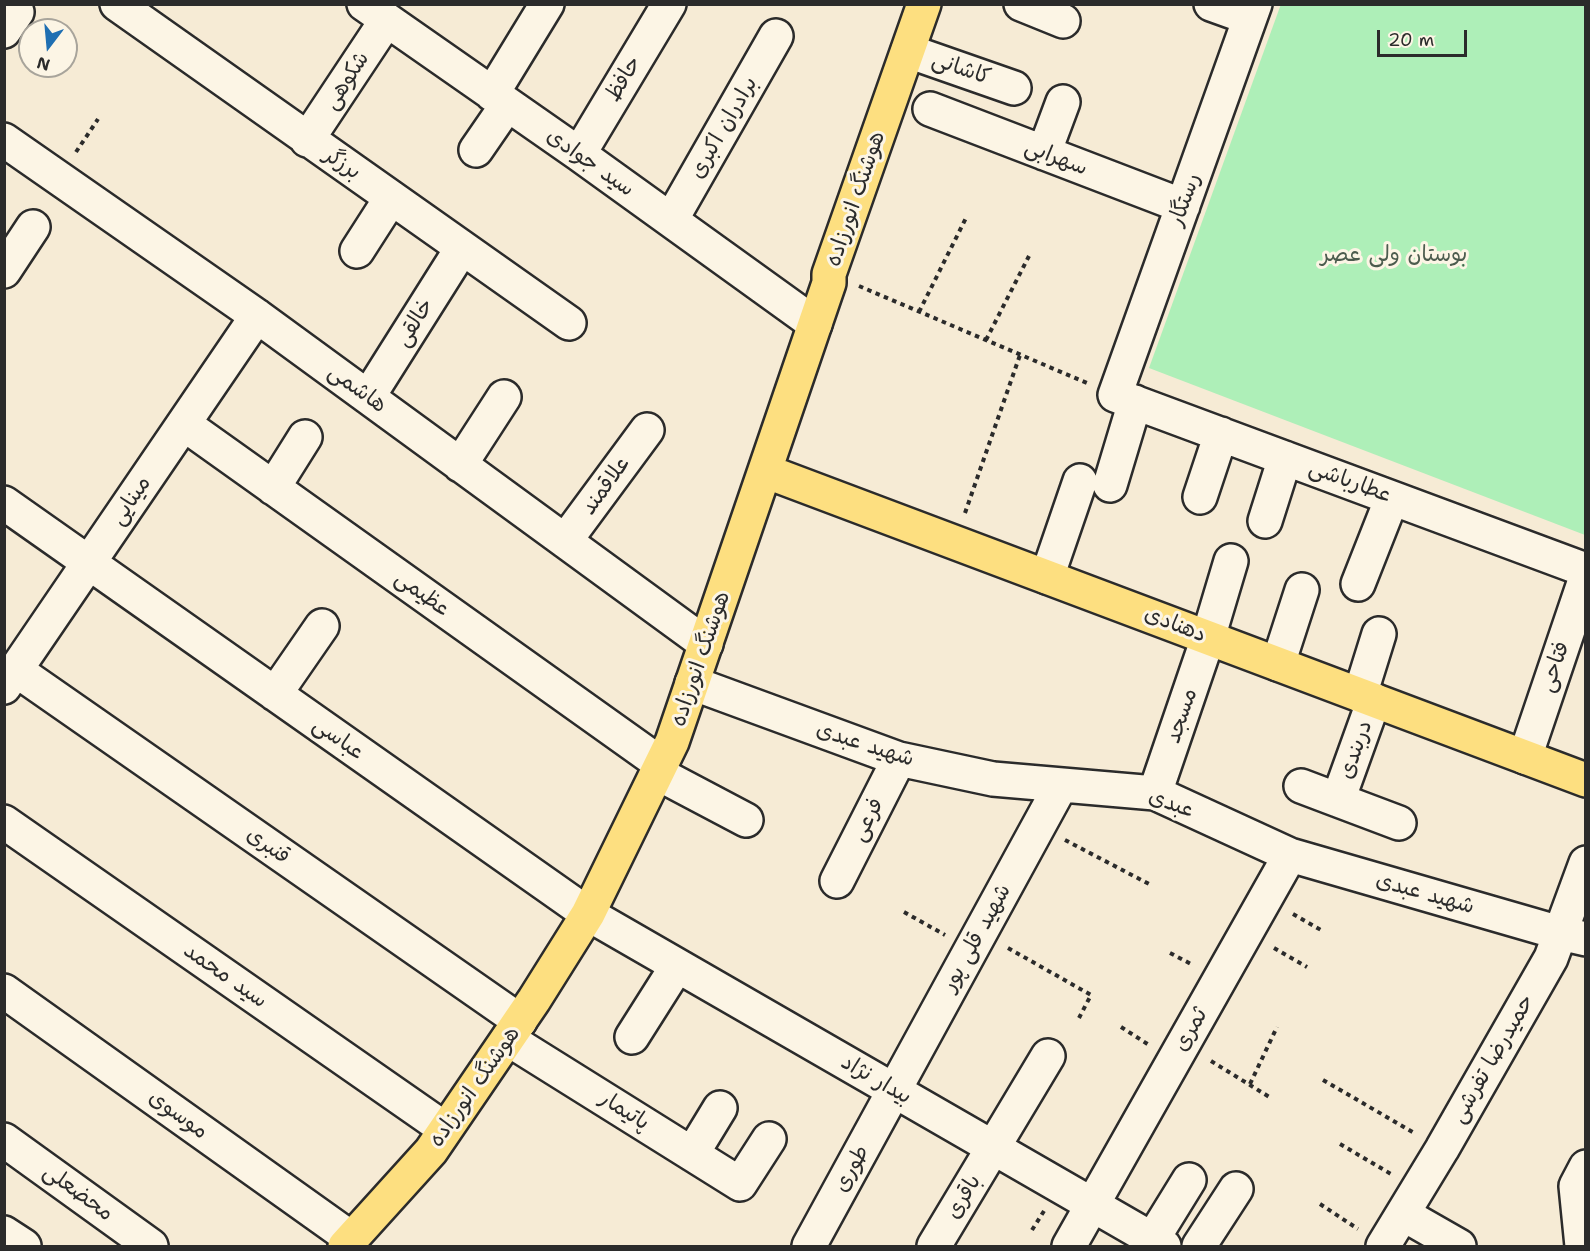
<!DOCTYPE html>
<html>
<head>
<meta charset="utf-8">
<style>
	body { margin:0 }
	#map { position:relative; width:1590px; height:1251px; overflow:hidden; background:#f6ebd5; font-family:"Shantell Sans",sans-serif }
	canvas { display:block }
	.frame { position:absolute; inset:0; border:6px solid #2b2b2b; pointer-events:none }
	.north { position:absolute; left:18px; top:18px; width:60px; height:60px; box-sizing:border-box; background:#fcf5e5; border:2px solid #a8a49b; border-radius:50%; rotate:196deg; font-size:16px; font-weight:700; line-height:24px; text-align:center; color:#2b2b2b }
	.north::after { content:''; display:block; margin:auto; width:21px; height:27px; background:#1f6fb2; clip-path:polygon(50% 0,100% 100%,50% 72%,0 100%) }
	.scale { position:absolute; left:1377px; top:30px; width:90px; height:27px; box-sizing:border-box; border:3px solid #2b2b2b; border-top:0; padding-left:8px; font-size:18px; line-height:21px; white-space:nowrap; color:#2b2b2b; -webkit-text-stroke:4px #fcf5e5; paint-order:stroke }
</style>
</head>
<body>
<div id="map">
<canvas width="1590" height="1251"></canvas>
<div class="frame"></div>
<div class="north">N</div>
<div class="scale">20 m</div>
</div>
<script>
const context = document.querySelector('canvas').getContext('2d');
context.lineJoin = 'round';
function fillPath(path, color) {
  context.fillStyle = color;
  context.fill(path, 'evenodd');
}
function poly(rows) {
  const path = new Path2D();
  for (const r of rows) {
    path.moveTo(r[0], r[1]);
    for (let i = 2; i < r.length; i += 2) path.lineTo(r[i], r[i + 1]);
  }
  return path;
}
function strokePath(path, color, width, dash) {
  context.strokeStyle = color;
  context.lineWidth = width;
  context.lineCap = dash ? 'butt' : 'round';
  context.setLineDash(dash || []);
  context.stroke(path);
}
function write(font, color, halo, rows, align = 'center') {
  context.font = font + ' "Shantell Sans","Playpen Sans Arabic",sans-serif';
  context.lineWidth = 6;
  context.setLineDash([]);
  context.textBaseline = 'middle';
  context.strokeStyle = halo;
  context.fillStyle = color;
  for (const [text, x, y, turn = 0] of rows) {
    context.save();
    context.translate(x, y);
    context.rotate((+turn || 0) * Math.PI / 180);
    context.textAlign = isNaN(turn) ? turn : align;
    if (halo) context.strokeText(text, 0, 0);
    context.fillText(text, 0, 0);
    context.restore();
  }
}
const green = poly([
	[1281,4,1585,5,1585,535,1149,368]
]);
const path = poly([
	[76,152,98,119],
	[859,286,1087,383],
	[919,312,967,216],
	[986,340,1029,256],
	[965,513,1020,355],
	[1065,840,1149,884],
	[904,912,945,935],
	[1293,914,1321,930],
	[1008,948,1091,995,1079,1018],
	[1274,948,1307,967],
	[1170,953,1193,965],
	[1121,1027,1149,1045],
	[1211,1061,1271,1098],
	[1323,1080,1416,1134],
	[1250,1084,1277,1027],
	[1340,1144,1391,1174],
	[1320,1204,1358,1229],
	[1032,1230,1044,1211]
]);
const minor = poly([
	[117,4,569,323],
	[364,4,579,154,815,324],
	[1021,4,1063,21],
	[1211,4,1250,18],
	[1255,4,1115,395,1586,570],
	[4,31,17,12],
	[908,51,1014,88],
	[492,94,547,4],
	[930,109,1183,206],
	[4,140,257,316,706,644],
	[307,140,386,21],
	[476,150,507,105],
	[1044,153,1063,102],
	[579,154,669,4],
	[671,220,776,36],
	[357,251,391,198],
	[4,271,33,227],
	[368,397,462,248],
	[184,424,661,764],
	[460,465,504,397],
	[1110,485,1135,402],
	[273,488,305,437],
	[1200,497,1221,434],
	[4,503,588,914,1164,1246],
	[1265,521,1285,458],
	[565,541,647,430],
	[1047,577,1080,481],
	[1358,584,1392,498],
	[1278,664,1302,590],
	[16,670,520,1021],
	[692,683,899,759,993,779,1155,793,1290,855,1560,933,1586,939],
	[4,687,257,316],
	[275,694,322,626],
	[1360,695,1379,634],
	[1525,757,1586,577],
	[657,773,746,820],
	[1301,786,1338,800,1374,700],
	[1155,793,1208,638,1231,561],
	[1338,800,1399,823],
	[4,822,445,1129],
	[837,881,899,759],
	[4,991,352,1239],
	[632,1037,677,966],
	[508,1039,740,1184,769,1139],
	[4,1140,151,1246],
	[692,1154,720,1108],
	[1403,1214,1459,1246],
	[4,1233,24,1246],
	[1152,1240,1189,1180],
	[809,1246,1061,785],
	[934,1246,1048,1056],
	[1069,1246,1290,855],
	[1199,1246,1236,1189],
	[1383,1246,1442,1149,1551,958,1586,863],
	[1582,1246,1576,1186,1586,1167]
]);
const major = poly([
	[765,471,1586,780],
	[345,1246,431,1151,534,1000,588,914,672,742,829,283,829,274,924,4]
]);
const streetNames = [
	["کاشانی",961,69,19],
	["حافظ",624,79,-59],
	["شکوهی",347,81,-57],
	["برادران اکبری",724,128,-60],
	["سهرابی",1056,158,21],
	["سید جوادی",590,163,35],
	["برزگر",342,164,34],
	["هوشنگ انورزاده",856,199,-71],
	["رستگار",1185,200,-70],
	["خالقی",415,323,-58],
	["هاشمی",357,389,36],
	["عطارباشی",1350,482,20],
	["علاقمند",606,486,-54],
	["مینایی",131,501,-56],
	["عظیمی",422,594,36],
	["دهنادی",1175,625,21],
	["هوشنگ انورزاده",701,659,-71],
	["فتاحی",1555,667,-71],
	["مسجد",1182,716,-71],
	["عباسی",338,739,35],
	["شهید عبدی",865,745,18],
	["دربندی",1356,750,-70],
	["عبدی",1171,804,20],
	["فرعی",868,820,-63],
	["قنبری",268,846,35],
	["شهید عبدی",1425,894,16],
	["شهید قلی پور",977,938,-61],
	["سید محمد",225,976,35],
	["ثمری",1191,1030,-60],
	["حمیدرضا تفرشی",1493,1059,-60],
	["بیدار نژاد",876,1080,30],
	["هوشنگ انورزاده",475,1087,-55],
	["پاتیمار",624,1111,32],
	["موسوی",178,1115,36],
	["طوری",852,1169,-61],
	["محضعلی",78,1193,36],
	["باقری",964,1197,-59]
];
const parkNames = [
	["بوستان ولی عصر",1394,255]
];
fillPath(green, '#aeefb8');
strokePath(minor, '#2b2b2b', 38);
strokePath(major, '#2b2b2b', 38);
strokePath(path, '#2b2b2b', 4, [4.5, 4.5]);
strokePath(minor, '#fcf5e5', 33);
strokePath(major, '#fddf80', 33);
write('22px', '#2b2b2b', '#fcf5e5', streetNames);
write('22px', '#4c5c4e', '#fcf5e5', parkNames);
</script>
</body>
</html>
